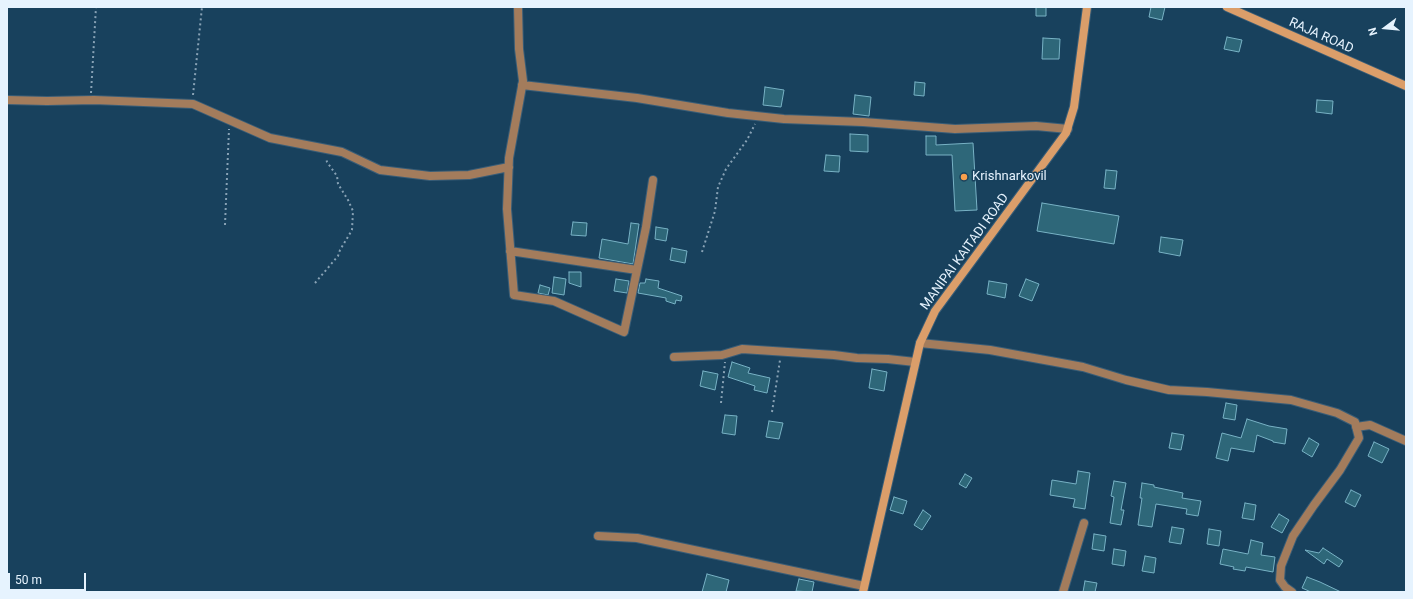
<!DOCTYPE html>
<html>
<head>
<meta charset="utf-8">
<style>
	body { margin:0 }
	#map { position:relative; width:1413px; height:599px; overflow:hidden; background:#18415d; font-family:Roboto,sans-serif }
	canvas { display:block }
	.frame { position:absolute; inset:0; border:8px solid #e6f3fe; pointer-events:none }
	.north { position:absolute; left:1365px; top:8px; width:40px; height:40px; -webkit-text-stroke:3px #18415d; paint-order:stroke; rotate:254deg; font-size:11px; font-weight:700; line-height:16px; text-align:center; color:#e6f3fe }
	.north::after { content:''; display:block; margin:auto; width:14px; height:18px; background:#e6f3fe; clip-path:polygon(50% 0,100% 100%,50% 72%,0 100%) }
	.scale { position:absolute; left:8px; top:573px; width:78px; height:18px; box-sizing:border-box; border:2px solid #e6f3fe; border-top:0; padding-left:5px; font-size:12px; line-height:14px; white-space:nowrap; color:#e6f3fe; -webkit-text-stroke:3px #18415d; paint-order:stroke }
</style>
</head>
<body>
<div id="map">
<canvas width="1413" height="599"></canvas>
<div class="frame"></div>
<div class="north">N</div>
<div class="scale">50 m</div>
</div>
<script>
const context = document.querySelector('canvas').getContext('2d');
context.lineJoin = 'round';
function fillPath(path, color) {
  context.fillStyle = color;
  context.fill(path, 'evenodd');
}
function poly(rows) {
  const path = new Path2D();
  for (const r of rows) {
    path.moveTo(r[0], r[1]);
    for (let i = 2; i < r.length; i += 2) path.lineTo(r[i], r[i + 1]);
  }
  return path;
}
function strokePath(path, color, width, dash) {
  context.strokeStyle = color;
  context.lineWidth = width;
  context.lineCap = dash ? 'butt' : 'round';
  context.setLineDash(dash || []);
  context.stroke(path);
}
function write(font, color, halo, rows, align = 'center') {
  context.font = font + ' Roboto,sans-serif';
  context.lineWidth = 3;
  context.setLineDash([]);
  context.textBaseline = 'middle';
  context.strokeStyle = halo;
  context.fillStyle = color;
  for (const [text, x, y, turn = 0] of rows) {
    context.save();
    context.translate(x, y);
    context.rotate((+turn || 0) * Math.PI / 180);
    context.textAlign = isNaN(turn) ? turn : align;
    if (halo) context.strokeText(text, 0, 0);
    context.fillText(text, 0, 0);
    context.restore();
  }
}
const building = poly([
	[1036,7,1046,7,1046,16,1036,16,1036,7],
	[1151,7,1165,7,1162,20,1149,17,1151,7],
	[1227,37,1242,40,1239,52,1224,49,1227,37],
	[1043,38,1060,39,1059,59,1042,59,1043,38],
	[915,82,925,83,924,96,914,95,915,82],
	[765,87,784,90,781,107,763,105,765,87],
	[855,95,871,97,869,116,853,114,855,95],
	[1317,100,1333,101,1332,114,1316,112,1317,100],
	[850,134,868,135,868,152,850,151,850,134],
	[926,136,936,136,936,145,973,143,977,210,955,211,952,155,926,155,926,136],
	[826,155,840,156,839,172,824,171,826,155],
	[1106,170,1117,171,1115,189,1104,188,1106,170],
	[1042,203,1119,216,1114,244,1037,231,1042,203],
	[573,222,587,223,586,236,571,235,573,222],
	[631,223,639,224,633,264,599,258,602,239,628,244,631,223],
	[656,227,668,229,666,241,655,239,656,227],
	[1161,237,1183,240,1180,256,1159,252,1161,237],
	[672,248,687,251,685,263,670,260,672,248],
	[569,272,581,272,581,287,569,283,569,272],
	[554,277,566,279,564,295,552,293,554,277],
	[616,279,629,281,627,293,614,291,616,279],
	[646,279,659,281,658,288,682,296,681,301,676,300,675,304,666,301,666,298,638,293,640,283,645,283,646,279],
	[1026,279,1039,284,1032,301,1019,296,1026,279],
	[989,281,1007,284,1005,298,987,294,989,281],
	[540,285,550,288,548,295,538,293,540,285],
	[732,362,750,368,748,373,770,378,767,393,754,390,755,386,728,377,732,362],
	[872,369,887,372,884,391,869,388,872,369],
	[703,371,718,374,715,390,700,386,703,371],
	[1226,403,1237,405,1235,420,1223,418,1226,403],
	[725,415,737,416,735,435,722,433,725,415],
	[1247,419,1269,426,1287,429,1285,444,1273,442,1273,441,1257,435,1254,452,1231,448,1228,461,1216,458,1222,433,1241,438,1247,419],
	[769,421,783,423,779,439,766,437,769,421],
	[1172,433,1184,435,1181,450,1169,448,1172,433],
	[1309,438,1319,444,1312,457,1302,451,1309,438],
	[1374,442,1389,449,1382,463,1368,456,1374,442],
	[1078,471,1090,473,1085,509,1073,507,1075,499,1050,495,1052,480,1076,484,1078,471],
	[965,474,972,478,966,488,959,484,965,474],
	[1114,481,1126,483,1121,510,1124,510,1121,525,1110,523,1114,497,1111,496,1114,481],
	[1142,483,1154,485,1154,487,1183,493,1182,498,1201,501,1198,516,1186,514,1187,509,1156,504,1152,527,1138,525,1142,498,1140,498,1142,483],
	[1351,490,1361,495,1355,507,1345,502,1351,490],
	[894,497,907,501,903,514,890,510,894,497],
	[1245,503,1256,505,1254,520,1242,518,1245,503],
	[923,510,931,516,922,530,914,525,923,510],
	[1279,514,1289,520,1282,533,1271,527,1279,514],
	[1172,527,1184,529,1181,544,1169,542,1172,527],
	[1209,529,1221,531,1219,546,1207,544,1209,529],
	[1094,534,1106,536,1104,551,1092,549,1094,534],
	[1251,540,1263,543,1261,555,1275,557,1273,572,1246,567,1245,571,1233,569,1234,567,1220,564,1223,549,1248,554,1251,540],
	[1323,548,1343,561,1339,567,1327,559,1324,564,1305,550,1319,553,1323,548],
	[1114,549,1126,551,1124,566,1112,564,1114,549],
	[1145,556,1156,558,1154,573,1142,571,1145,556],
	[707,574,729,580,726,592,702,592,707,574],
	[1307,577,1320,582,1341,592,1311,592,1302,588,1307,577],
	[799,579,814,582,812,592,796,591,799,579],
	[1085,581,1097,583,1095,592,1083,592,1085,581]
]);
const path = poly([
	[91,93,96,7],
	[193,95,202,7],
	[225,225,229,129],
	[702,252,715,211,718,187,726,169,747,140,755,124],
	[315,283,338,256,340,250,352,230,353,211,348,200,338,184,337,176,327,162,326,158],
	[721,403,725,362],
	[772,412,780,360]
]);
const street = poly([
	[518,7,519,49,523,81,509,158,507,209,514,295,554,301,624,332,646,227,653,180],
	[522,85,637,98,728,113,784,119,863,122,955,129,1036,126,1068,129],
	[7,100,47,101,94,100,193,104,270,138,342,152,380,170,430,176,469,175,509,167],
	[510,251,637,270],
	[920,343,990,350,1083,367,1126,380,1169,390,1207,392,1291,400,1337,413,1355,422,1359,438,1340,470,1314,505,1293,536,1281,566,1280,580,1285,587,1292,592],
	[674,357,722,355,742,349,834,355,857,358,888,359,915,362],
	[1356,427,1370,425,1406,441],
	[598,536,637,538,864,586],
	[1063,592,1084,523]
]);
const secondary = poly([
	[1227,7,1406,86],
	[863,592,920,343,935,311,1066,133,1074,107,1087,7]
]);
const markers = [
	[964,177,4,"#f9a04c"]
];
const streetNames = [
	["RAJA ROAD",1321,36,24],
	["MANIPAI KAITADI ROAD",965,252,-54]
];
const poiNames = [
	["Krishnarkovil",972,177]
];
fillPath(building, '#2e6779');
strokePath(building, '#78b2c5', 1);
strokePath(street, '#395d77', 10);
strokePath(secondary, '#395d77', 10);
strokePath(path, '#88a2b5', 2, [2, 3]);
strokePath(street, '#a37c5c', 8);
strokePath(secondary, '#db9e6a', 8);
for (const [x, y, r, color] of markers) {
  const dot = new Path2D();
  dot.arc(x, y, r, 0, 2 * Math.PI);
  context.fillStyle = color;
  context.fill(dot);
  strokePath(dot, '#18415d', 1.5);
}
write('13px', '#e6f3fe', '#18415d', streetNames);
write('13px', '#e6f3fe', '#18415d', poiNames, 'left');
</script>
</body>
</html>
